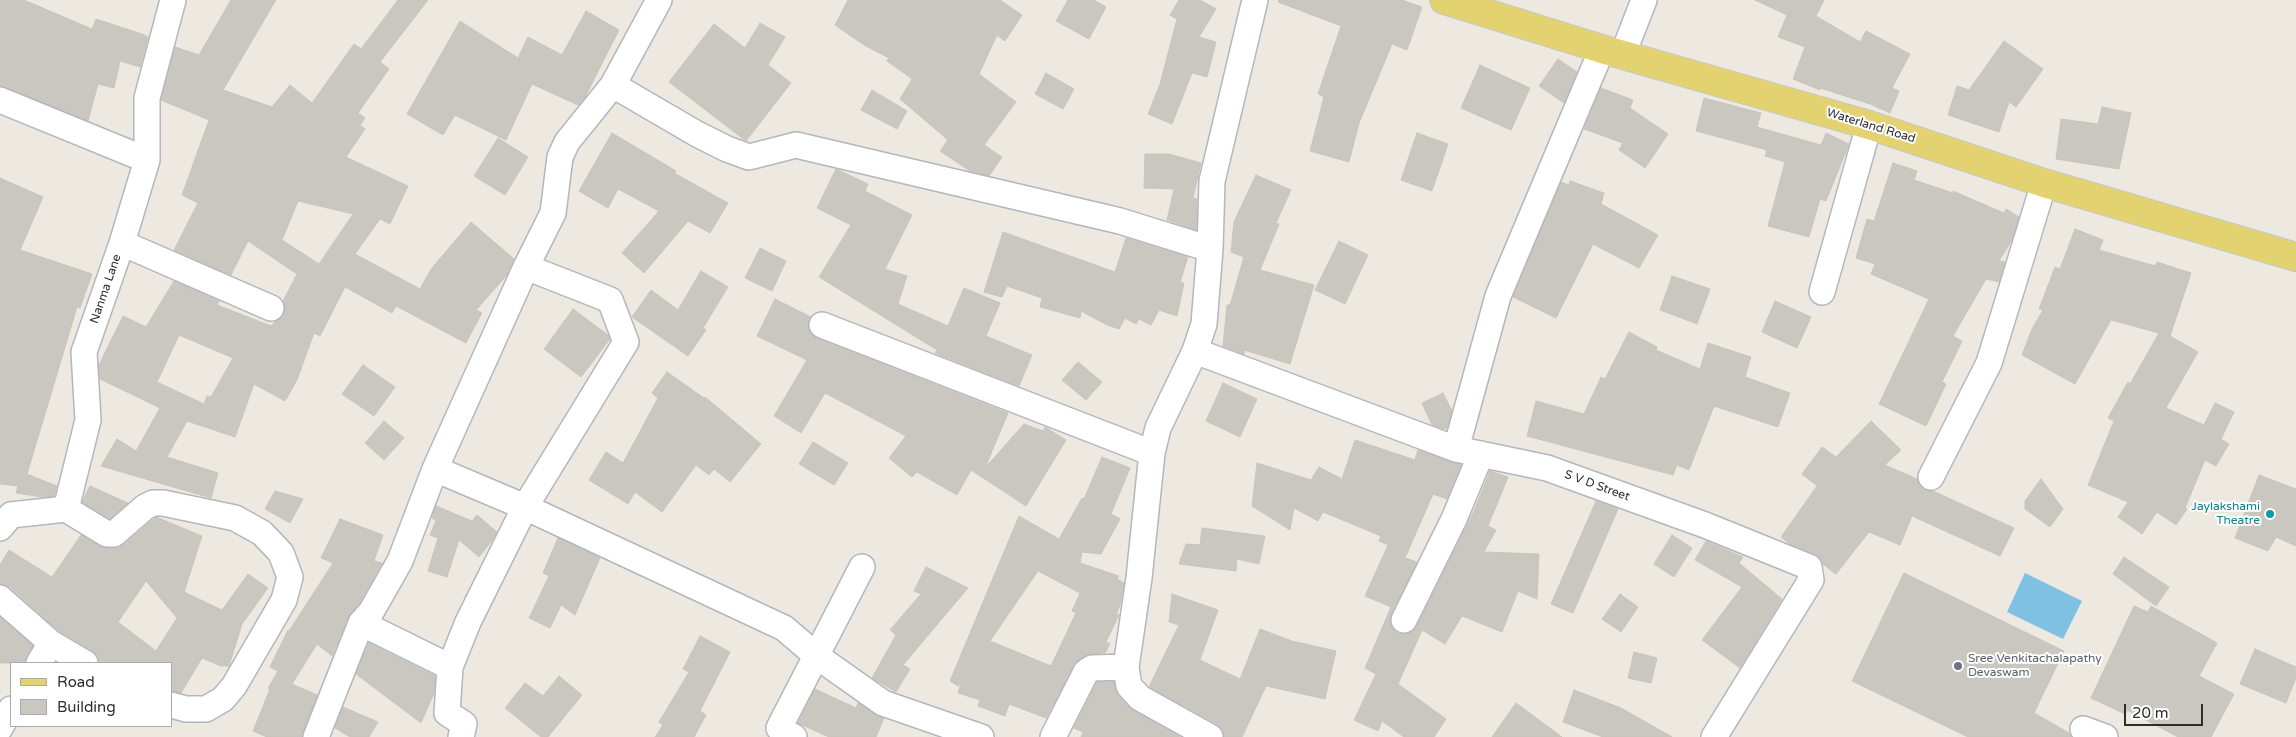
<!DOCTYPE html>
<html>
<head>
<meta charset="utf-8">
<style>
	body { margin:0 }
	#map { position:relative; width:2296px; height:737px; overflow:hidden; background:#ede9e1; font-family:"Varela Round",sans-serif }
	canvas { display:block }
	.legend { position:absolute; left:10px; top:662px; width:162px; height:65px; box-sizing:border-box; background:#fff; border:1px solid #ababab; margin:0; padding:6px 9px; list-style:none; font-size:15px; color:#2d2d2d }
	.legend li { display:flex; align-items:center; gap:10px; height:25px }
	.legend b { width:25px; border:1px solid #ababab }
	.scale { position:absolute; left:2124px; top:704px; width:79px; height:22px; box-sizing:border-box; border:2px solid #2d2d2d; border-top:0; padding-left:6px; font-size:15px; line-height:18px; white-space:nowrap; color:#2d2d2d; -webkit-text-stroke:4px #fff; paint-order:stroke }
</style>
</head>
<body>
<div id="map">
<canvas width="2296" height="737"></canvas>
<ul class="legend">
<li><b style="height:6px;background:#e3d270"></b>Road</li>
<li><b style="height:14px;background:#c9c7bf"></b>Building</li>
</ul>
<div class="scale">20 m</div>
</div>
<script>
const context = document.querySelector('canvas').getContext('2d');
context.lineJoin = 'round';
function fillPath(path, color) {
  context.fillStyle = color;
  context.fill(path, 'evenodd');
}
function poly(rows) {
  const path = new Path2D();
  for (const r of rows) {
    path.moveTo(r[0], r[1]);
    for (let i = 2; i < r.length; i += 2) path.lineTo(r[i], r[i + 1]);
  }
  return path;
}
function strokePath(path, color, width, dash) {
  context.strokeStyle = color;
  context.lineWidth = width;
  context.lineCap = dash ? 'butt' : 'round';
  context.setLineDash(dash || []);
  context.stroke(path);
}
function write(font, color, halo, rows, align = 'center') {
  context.font = font + ' "Varela Round",sans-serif';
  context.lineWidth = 4;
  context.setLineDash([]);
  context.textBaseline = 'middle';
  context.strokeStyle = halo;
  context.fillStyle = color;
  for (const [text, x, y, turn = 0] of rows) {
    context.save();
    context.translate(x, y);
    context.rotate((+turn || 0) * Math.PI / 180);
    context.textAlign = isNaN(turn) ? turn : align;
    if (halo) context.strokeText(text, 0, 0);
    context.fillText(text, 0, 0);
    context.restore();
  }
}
const water = poly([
	[2025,573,2082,601,2063,639,2007,612]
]);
const building = poly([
	[0,0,24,0,92,29,96,19,142,34,148,37,140,67,120,61,114,88,98,84,88,121,0,86,0,0],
	[231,0,276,0,223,90,272,107,290,85,312,103,354,44,361,49,398,0,428,0,380,62,389,69,358,113,365,118,360,125,365,129,346,157,408,186,390,224,380,219,355,254,420,289,431,269,471,222,514,259,507,275,476,310,482,313,466,343,396,306,392,313,345,287,320,336,314,333,297,380,285,401,254,384,235,437,187,421,167,457,218,473,211,498,101,466,117,439,136,451,160,408,100,379,99,365,123,316,146,327,174,281,219,301,217,305,271,326,284,313,283,301,297,274,248,241,231,275,174,250,198,203,182,195,209,120,161,100,175,47,199,55,231,0],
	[298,201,353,214,319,264,282,240,298,201],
	[179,335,233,358,211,397,207,396,204,404,157,382,179,335],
	[848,0,1000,0,1022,15,1005,41,997,35,979,74,1016,102,984,145,1002,157,989,176,970,171,940,151,948,140,900,99,912,79,887,61,889,58,864,45,835,25,848,0],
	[1068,0,1094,0,1106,7,1089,39,1056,21,1068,0],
	[1179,0,1200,0,1216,9,1199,37,1216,42,1207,77,1192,73,1172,124,1148,114,1160,84,1177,19,1170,15,1179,0],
	[1279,0,1402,0,1422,7,1407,50,1392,44,1359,123,1349,162,1310,151,1324,97,1318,94,1341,26,1278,2,1279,0],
	[1755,0,1824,0,1816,16,1860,42,1866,31,1910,54,1892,88,1899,91,1890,113,1870,104,1820,88,1820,90,1793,79,1805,47,1778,37,1787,15,1755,0],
	[586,11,619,30,585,97,578,105,532,84,506,140,455,115,443,135,407,114,460,21,518,58,528,37,562,55,586,11],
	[760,23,785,37,768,65,791,83,746,141,669,82,714,24,745,48,760,23],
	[2004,41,2043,69,2016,107,2009,102,1999,132,1948,115,1957,86,1969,90,2004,41],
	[1558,59,1577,72,1564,103,1539,86,1558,59],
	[1480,65,1530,88,1511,130,1461,108,1480,65],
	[1046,73,1074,89,1063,109,1035,94,1046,73],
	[1601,88,1633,100,1630,108,1668,134,1645,168,1619,150,1623,143,1584,129,1601,88],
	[872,90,907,111,897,129,861,110,872,90],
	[1704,98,1761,113,1757,127,1821,145,1826,133,1849,144,1826,201,1820,199,1809,237,1768,226,1785,162,1765,156,1767,150,1696,131,1704,98],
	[2102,107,2131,113,2119,169,2056,159,2061,119,2098,124,2102,107],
	[612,133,676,171,674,173,728,203,710,233,688,221,644,273,622,253,659,211,618,189,608,208,579,191,612,133],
	[1417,133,1448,144,1432,191,1401,180,1417,133],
	[498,138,528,157,505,195,474,176,498,138],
	[1145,154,1169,154,1201,163,1193,198,1197,199,1196,230,1167,220,1174,189,1144,188,1145,154],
	[1893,163,1917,171,1914,180,1953,193,1953,191,2004,213,2006,209,2019,217,2012,240,1999,261,2005,262,1999,282,1986,279,1953,336,1962,341,1942,382,1946,384,1926,426,1879,404,1929,299,1871,274,1875,264,1856,258,1867,219,1874,221,1893,163],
	[836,169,868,184,865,191,912,215,885,269,907,276,898,304,948,326,964,288,1000,303,986,336,1032,355,1019,386,935,353,937,350,819,277,851,225,817,208,836,169],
	[1256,175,1291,190,1276,223,1279,224,1260,270,1314,285,1290,364,1244,350,1244,354,1223,346,1227,305,1230,305,1244,257,1231,252,1234,222,1256,175],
	[0,178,43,197,20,250,92,274,80,308,77,307,27,474,57,486,54,496,42,497,16,493,18,486,0,484,0,178],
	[1570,181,1604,193,1601,204,1658,235,1639,268,1593,244,1556,318,1513,297,1561,182,1569,185,1570,181],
	[2075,229,2103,240,2099,250,2155,266,2157,262,2191,273,2170,336,2198,352,2166,408,2204,425,2215,403,2234,412,2221,439,2229,444,2216,466,2205,460,2185,508,2187,509,2176,525,2157,512,2142,534,2118,517,2128,502,2088,485,2114,421,2108,418,2128,382,2130,384,2159,333,2111,320,2075,384,2022,355,2032,329,2043,310,2039,309,2055,267,2060,269,2075,229],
	[1003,232,1115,272,1126,238,1188,257,1180,282,1184,283,1177,316,1159,310,1151,325,1139,319,1136,324,1125,318,1119,329,1107,325,1081,311,1080,318,1040,307,1042,298,1007,286,1002,297,984,292,1003,232],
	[1339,241,1368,255,1345,304,1315,290,1339,241],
	[760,248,786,261,772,291,745,278,760,248],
	[701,271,728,287,703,328,706,330,688,356,632,317,651,290,678,310,701,271],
	[1672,276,1710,289,1697,324,1660,310,1672,276],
	[775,299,811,317,808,328,811,334,817,338,1008,413,985,468,1024,424,1043,431,1045,427,1066,440,1026,506,971,470,957,495,917,472,912,477,889,458,906,436,825,393,801,433,774,416,807,360,757,336,775,299],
	[1775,301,1811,317,1797,348,1762,332,1775,301],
	[573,309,608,335,610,339,581,377,544,349,573,309],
	[1629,332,1657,347,1656,350,1700,369,1708,343,1751,357,1745,377,1790,393,1778,427,1714,406,1689,470,1677,465,1673,475,1527,436,1536,401,1584,414,1601,377,1605,379,1629,332],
	[1078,362,1102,382,1086,400,1062,380,1078,362],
	[363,365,395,387,374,416,342,394,363,365],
	[667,372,704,398,705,397,761,444,730,482,714,469,709,475,696,465,662,512,635,492,628,504,589,480,606,452,623,463,658,398,652,393,667,372],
	[1223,383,1257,399,1240,437,1206,421,1223,383],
	[1443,393,1452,411,1447,428,1444,429,1432,425,1422,403,1443,393],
	[384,421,404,438,384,460,365,443,384,421],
	[1871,421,1901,450,1885,465,1917,479,1919,485,1925,490,1933,491,2014,528,2000,556,1912,516,1900,545,1869,532,1836,574,1823,564,1820,558,1815,554,1790,544,1781,537,1817,486,1802,474,1822,447,1836,457,1871,421],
	[1355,440,1415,460,1418,450,1461,465,1447,499,1433,494,1405,558,1417,562,1391,614,1390,621,1392,628,1397,633,1405,634,1412,632,1417,626,1474,511,1490,471,1508,477,1488,526,1496,530,1484,552,1539,554,1537,599,1518,591,1502,632,1462,616,1445,644,1422,630,1398,684,1446,719,1434,737,1404,737,1382,721,1378,731,1354,720,1376,674,1365,668,1391,607,1365,596,1388,545,1379,541,1381,536,1323,512,1318,521,1294,508,1290,530,1252,506,1257,463,1311,480,1319,467,1342,479,1355,440],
	[813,442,848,463,834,485,799,464,813,442],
	[1102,457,1130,468,1111,514,1120,519,1101,554,1082,552,1080,563,1119,576,1117,579,1124,583,1120,605,1116,614,1119,615,1106,642,1110,644,1105,653,1091,654,1078,660,1046,718,1009,704,1005,716,978,706,980,700,958,693,961,682,958,686,950,681,1019,516,1059,539,1082,498,1084,499,1102,457],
	[1038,571,1080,593,1072,611,1076,613,1051,666,990,641,1038,571],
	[2259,475,2296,489,2296,546,2276,537,2268,551,2235,538,2259,475],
	[2041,479,2063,509,2050,527,2025,509,2025,501,2041,479],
	[90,486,128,503,110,519,82,502,90,486],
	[275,491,303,499,290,523,265,509,275,491],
	[1596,501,1618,509,1573,613,1551,604,1596,501],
	[436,506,472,521,477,515,497,532,491,542,479,557,459,540,447,577,428,571,438,538,430,535,436,521,432,518,436,506],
	[156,517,202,536,184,592,222,610,248,574,268,588,242,624,229,666,221,666,202,658,181,693,171,691,171,663,99,663,98,656,93,651,59,631,10,587,0,584,0,565,9,550,52,577,81,535,100,546,115,548,123,545,156,517],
	[146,581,177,618,156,651,118,622,146,581],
	[340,519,383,535,374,561,382,563,359,604,348,618,332,656,317,644,292,684,317,695,302,737,267,737,253,731,270,689,268,688,278,671,270,667,288,630,289,631,333,563,321,558,340,519],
	[1202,528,1265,536,1259,564,1237,559,1236,571,1179,564,1186,544,1200,545,1202,528],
	[1672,535,1692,548,1674,577,1654,564,1672,535],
	[558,538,600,558,575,615,561,605,550,628,529,618,549,576,543,573,558,538],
	[1706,541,1743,557,1739,563,1782,599,1740,668,1702,640,1742,587,1695,560,1706,541],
	[2124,557,2169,587,2156,606,2113,574,2124,557],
	[926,567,968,588,903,665,910,669,896,692,872,678,896,635,890,630,921,594,914,591,926,567],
	[1904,573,2064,651,2034,713,2069,733,2071,737,1968,737,1852,681,1904,573],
	[1172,594,1218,610,1200,660,1240,679,1260,629,1292,641,1336,651,1325,699,1266,686,1242,737,1224,737,1223,730,1217,724,1149,687,1179,625,1169,622,1172,594],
	[1620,594,1638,607,1621,632,1602,619,1620,594],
	[2134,606,2148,612,2151,606,2217,643,2199,676,2234,694,2211,737,2178,737,2127,710,2125,714,2091,698,2134,606],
	[0,617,33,646,25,663,0,663,0,617],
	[700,636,730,652,700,711,706,715,694,737,655,737,663,725,659,722,689,672,683,669,700,636],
	[369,643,435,676,434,693,421,723,356,674,369,643],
	[2255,649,2296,667,2296,678,2286,703,2240,684,2255,649],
	[1634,652,1657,658,1651,683,1628,678,1634,652],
	[559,676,582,695,548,737,541,737,505,708,525,683,543,696,559,676],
	[1097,682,1114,682,1118,695,1130,708,1180,737,1081,737,1083,732,1074,728,1097,682],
	[815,689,856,708,858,703,884,718,876,737,829,737,798,723,815,689],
	[1574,690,1621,708,1672,737,1603,737,1563,722,1574,690],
	[1516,703,1562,737,1492,737,1516,703],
	[343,707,378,722,369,737,350,737,335,728,343,707]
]);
const minor = poly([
	[659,0,613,85,697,134,727,149,749,157,796,145,1120,221,1210,249],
	[1623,54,1644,0],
	[0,100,147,160],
	[122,243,271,308],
	[526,267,435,469,525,507,784,628,818,657,883,703,981,737],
	[1822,292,1869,125],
	[822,325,1152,453,1158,428,1195,351,1204,324,1210,249,1212,181,1255,0],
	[1195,351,1456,449,1547,468,1705,525,1809,567,1811,580,1714,737],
	[1456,449,1498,296,1602,49],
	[1152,453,1139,578,1126,667,1129,686,1140,698,1210,737],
	[1931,477,1989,363,2044,183],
	[66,509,107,534,114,534,145,507,153,503,163,503,235,518,262,533,281,553,290,577,284,600,234,686,223,699,206,709,186,709,171,705],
	[0,528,11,515,66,509,88,420,84,352,122,243,147,160,147,98,173,0],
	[0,598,51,643,39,663],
	[1404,620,1454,519,1481,454],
	[361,623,371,612,400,561,435,469],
	[51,643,85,663],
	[450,667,447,713,464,724,461,737],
	[0,728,11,709],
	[2083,729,2105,737],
	[316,737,361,623,450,667,468,622,525,507,626,342,610,300,526,267,553,213,560,157,567,142,613,85],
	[794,737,779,728,862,567],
	[1053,737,1086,672,1092,668,1126,667]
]);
const major = poly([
	[1444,0,1602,49,1869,125,2044,183,2296,257]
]);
const markers = [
	[2270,514,5,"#0f9aa8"],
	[1958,666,5,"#6b7280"]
];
const streetNames = [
	["Waterland Road",1871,126,17],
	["Nanma Lane",106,289,-71],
	["S V D Street",1597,486,20]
];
const cultureNames = [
	["Jaylakshami",2260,507],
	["Theatre",2260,521]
];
const worshipNames = [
	["Sree Venkitachalapathy",1968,659],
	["Devaswam",1968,673]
];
fillPath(water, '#80c0e3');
fillPath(building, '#c9c7bf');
strokePath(building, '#c8c5bb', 1);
strokePath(minor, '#b4b6bf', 28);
strokePath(major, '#c8c8c8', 30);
strokePath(minor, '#fff', 25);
strokePath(major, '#e3d270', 28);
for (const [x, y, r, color] of markers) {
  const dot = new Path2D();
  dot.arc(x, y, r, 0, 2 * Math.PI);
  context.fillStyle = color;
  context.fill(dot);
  strokePath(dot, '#fff', 2);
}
write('12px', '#2d2d2d', '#fff', streetNames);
write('12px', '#0d838f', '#fff', cultureNames, 'right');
write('12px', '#5b616d', '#fff', worshipNames, 'left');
</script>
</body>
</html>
